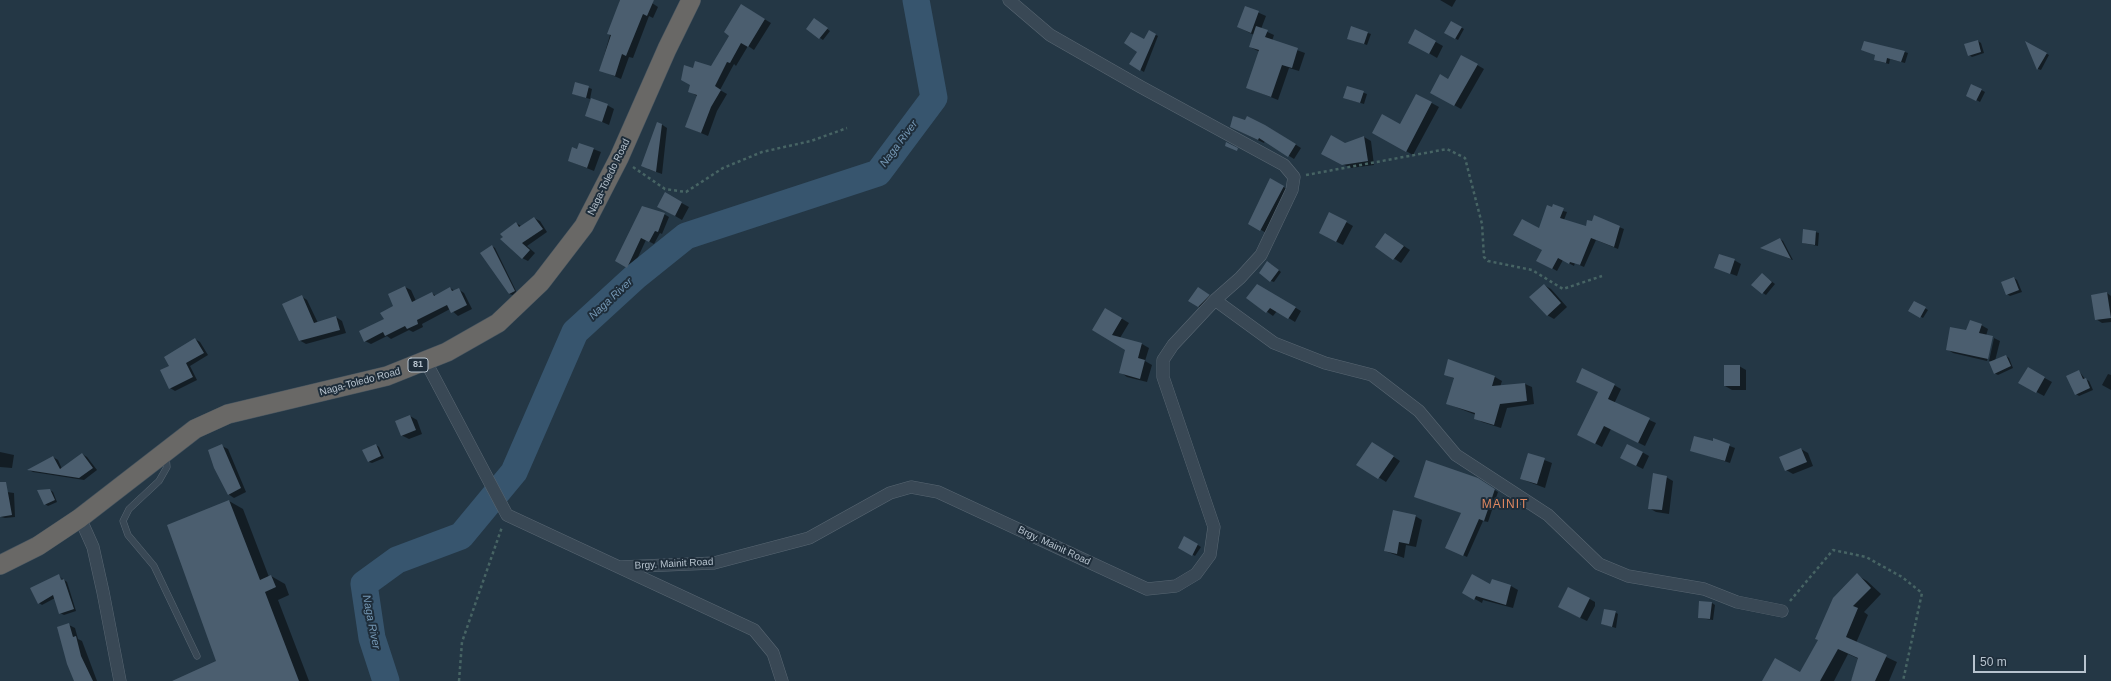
<!DOCTYPE html>
<html>
<head>
<meta charset="utf-8">
<style>
	body { margin:0 }
	#map { position:relative; width:2111px; height:681px; overflow:hidden; background:#243745; font-family:Helvetica,sans-serif }
	canvas { display:block }
	.scale { position:absolute; left:1973px; top:655px; width:113px; height:18px; box-sizing:border-box; border:2px solid #b7c3ce; border-top:0; padding-left:5px; font-size:12px; line-height:14px; white-space:nowrap; color:#b7c3ce; -webkit-text-stroke:3px #1e2d3a; paint-order:stroke }
</style>
</head>
<body>
<div id="map">
<canvas width="2111" height="681"></canvas>
<div class="scale">50 m</div>
</div>
<script>
const context = document.querySelector('canvas').getContext('2d');
context.lineJoin = 'round';
function fillPath(path, color) {
  context.fillStyle = color;
  context.fill(path, 'evenodd');
}
function poly(rows) {
  const path = new Path2D();
  for (const r of rows) {
    path.moveTo(r[0], r[1]);
    for (let i = 2; i < r.length; i += 2) path.lineTo(r[i], r[i + 1]);
  }
  return path;
}
function strokePath(path, color, width, dash) {
  context.strokeStyle = color;
  context.lineWidth = width;
  context.lineCap = dash ? 'butt' : 'round';
  context.setLineDash(dash || []);
  context.stroke(path);
}
function write(font, color, halo, rows, align = 'center') {
  context.font = font + ' Helvetica,sans-serif';
  context.lineWidth = 4;
  context.setLineDash([]);
  context.textBaseline = 'middle';
  context.strokeStyle = halo;
  context.fillStyle = color;
  for (const [text, x, y, turn = 0] of rows) {
    context.save();
    context.translate(x, y);
    context.rotate((+turn || 0) * Math.PI / 180);
    context.textAlign = isNaN(turn) ? turn : align;
    if (halo) context.strokeText(text, 0, 0);
    context.fillText(text, 0, 0);
    context.restore();
  }
}
const shadow = poly([
	[620,0,654,0,652,3,658,7,653,18,649,16,633,58,629,57,621,79,600,70],
	[1440,0,1456,0,1452,7],
	[741,5,771,23,754,50,748,46,736,66,734,64,720,90,727,94,717,111,708,136,687,127,697,96,689,91,694,69,712,68,731,35],
	[1246,7,1266,16,1261,29,1274,35,1272,41,1305,53,1299,71,1289,68,1278,100,1248,88,1260,52,1250,47,1254,35,1238,27],
	[817,21,830,31,823,40,807,29],
	[1451,22,1464,29,1458,40,1445,33],
	[1416,31,1443,46,1437,58,1410,42],
	[1150,32,1158,36,1144,72,1130,64],
	[1368,33,1371,34,1367,45,1348,38],
	[1978,41,1981,43,1984,53,1972,57,1969,55],
	[2027,43,2049,55,2041,70,2038,69],
	[1863,50,1905,52,1908,53,1905,63,1890,59,1889,64,1878,61,1876,55],
	[1462,56,1484,69,1461,109,1431,92,1449,80],
	[576,83,592,89,590,99,573,94],
	[1972,85,1985,92,1980,102,1967,95],
	[1348,87,1367,94,1364,104,1347,99],
	[1417,95,1439,107,1413,155,1374,133,1400,125],
	[607,105,614,109,609,125,586,115],
	[661,124,667,128,662,174,648,169],
	[1271,129,1301,148,1294,159,1265,141,1264,143,1237,130],
	[1364,137,1371,141,1374,165,1351,168,1329,158,1345,144],
	[580,144,601,152,594,171,569,161,578,150],
	[1270,180,1291,191,1268,234,1249,223],
	[665,194,689,207,682,220,658,206],
	[1552,208,1567,212,1564,220,1587,228,1593,222,1595,217,1624,229,1618,249,1596,240,1584,267,1575,263,1574,266,1563,260,1557,271,1538,260,1543,250,1539,229],
	[664,214,669,217,662,234,660,233,654,244,646,240,632,270,617,260],
	[534,218,540,221,547,232,527,246,535,253,528,261,522,258,516,223,521,226],
	[1346,222,1353,226,1343,245,1327,237],
	[1815,232,1819,233,1818,246,1803,243],
	[1386,234,1410,250,1401,263,1376,247],
	[1780,239,1783,241,1793,260,1762,248],
	[492,246,495,248,517,293,513,295,509,294],
	[1734,260,1741,264,1737,276,1715,268],
	[1271,264,1281,272,1274,282,1271,281],
	[1762,274,1775,284,1766,295,1763,293],
	[2014,278,2017,280,2022,292,2010,296,2007,294],
	[1257,285,1301,311,1295,322,1277,311,1273,316,1248,298],
	[1544,285,1551,289,1567,307,1554,319,1547,315],
	[405,287,411,290,416,301,432,293,436,296,450,288,455,291,458,289,464,293,472,309,458,316,450,309,422,324,423,327,413,332,409,330,391,339,387,336,371,344,365,341,386,319],
	[1205,292,1216,299,1206,311,1190,301],
	[2107,293,2111,296,2111,322,2102,323,2096,319],
	[301,296,307,300,318,323,336,317,342,321,346,333,306,344,299,340],
	[1914,302,1928,310,1923,318,1910,311],
	[1106,309,1129,323,1120,338,1142,344,1149,348,1145,361,1152,365,1147,382,1127,377,1120,372,1126,349,1093,330],
	[1981,325,1988,329,1986,336,1994,338,1992,338,1987,361,1953,353,1947,349,1967,332],
	[1994,338,2000,341,1995,361,2006,356,2009,358,2013,368,1998,375,1994,373,1992,362,1989,361],
	[195,339,200,342,208,355,190,366,197,380,175,391,170,388,170,366],
	[1449,360,1495,377,1502,381,1500,387,1525,384,1532,387,1534,404,1507,408,1501,428,1482,422,1475,418,1476,415,1448,404,1455,379,1445,374],
	[1739,366,1746,370,1746,390,1732,390,1725,386],
	[2028,369,2052,382,2044,396,2020,383],
	[2079,371,2085,379,2089,381,2093,390,2079,396,2076,394],
	[2108,374,2111,375,2111,390,2102,385],
	[1584,385,1614,385,1621,389,1614,404,1656,423,1645,446,1611,429,1602,447,1585,438,1599,392],
	[410,416,417,420,422,434,409,439,401,435],
	[1714,440,1735,448,1730,463,1691,450,1713,442],
	[376,445,379,447,384,458,372,463,369,462],
	[222,446,228,449,246,492,234,498,228,494],
	[1379,447,1400,461,1386,482,1358,464],
	[1801,449,1808,453,1813,466,1793,474,1786,470],
	[0,452,14,455,12,468,0,467],
	[1642,452,1649,456,1643,469,1629,462],
	[82,454,87,457,97,470,84,480,33,472,29,470,53,457,58,460,62,469],
	[1529,454,1552,463,1545,488,1521,479],
	[1666,477,1673,481,1669,514,1656,512,1649,508],
	[1482,482,1498,492,1488,522,1483,521,1467,557,1450,549,1462,513,1419,498],
	[50,490,53,492,57,502,48,506,45,504],
	[0,491,14,493,15,517,5,518,1,517],
	[229,501,243,509,269,577,271,576,285,584,289,595,278,600,309,681,186,681,218,662],
	[1415,516,1422,520,1416,547,1406,545,1404,558,1385,551],
	[1185,537,1201,547,1195,556,1179,547],
	[1857,575,1867,581,1881,594,1864,612,1868,615,1856,643,1897,662,1889,681,1851,681,1859,659,1848,654,1834,681,1763,681,1801,673],
	[59,576,67,582,76,611,64,615,60,613,55,598,42,605,39,603],
	[59,577,61,577,64,585,62,586],
	[1491,585,1511,586,1518,590,1513,608,1483,600,1482,603,1464,593],
	[1588,598,1595,602,1595,606,1587,621,1566,611],
	[1712,603,1715,605,1713,620,1699,618],
	[1615,612,1618,614,1616,628,1602,624],
	[69,625,75,628,78,639,82,641,97,681,76,681]
]);
const river = poly([
	[386,681,372,638,364,584,397,560,461,536,514,472,575,332,635,277,686,236,878,173,934,98,916,0]
]);
const building = poly([
	[620,0,654,0,647,16,643,14,626,56,622,54,615,76,599,71,611,35,607,34],
	[741,4,765,19,748,47,741,43,730,63,727,62,715,86,721,90,711,107,701,133,685,127,697,95,688,92,690,85,681,80,684,65,693,68,695,61,711,66,729,36,724,32],
	[1245,6,1259,11,1251,33,1237,27],
	[814,18,828,28,819,39,806,29],
	[1451,21,1462,27,1455,39,1444,33],
	[1256,26,1268,30,1265,37,1298,48,1292,68,1282,65,1271,97,1246,88,1259,50,1249,47],
	[1351,26,1368,32,1364,44,1347,39],
	[1415,29,1436,41,1429,54,1408,43],
	[1149,30,1156,34,1140,71,1129,64,1137,52,1124,43,1131,32,1144,39],
	[1978,40,1981,52,1968,56,1964,44],
	[1864,41,1905,51,1901,62,1887,58,1886,63,1874,60,1875,55,1861,50],
	[2025,41,2047,53,2037,70],
	[1461,55,1478,64,1454,106,1430,93,1440,74,1448,79],
	[575,82,589,86,586,98,572,94],
	[1971,84,1982,89,1976,101,1966,96],
	[1347,86,1364,91,1360,103,1343,98],
	[1416,94,1432,102,1406,152,1372,133,1382,114,1400,124],
	[591,98,608,104,602,122,585,116],
	[1233,116,1245,120,1247,116,1265,125,1296,144,1288,157,1259,138,1258,140,1230,127],
	[657,122,662,124,656,172,641,166],
	[1331,135,1345,143,1364,136,1368,161,1342,165,1321,154],
	[1226,142,1238,148,1237,151,1225,146],
	[579,143,594,148,587,168,568,161,572,147,577,149],
	[1270,178,1284,186,1260,231,1248,224],
	[665,192,682,202,675,216,657,207],
	[1553,204,1564,208,1560,218,1586,226,1587,220,1592,221,1594,215,1620,226,1614,247,1591,238,1580,265,1570,262,1569,264,1558,258,1552,269,1536,261,1542,250,1513,235,1522,219,1539,228,1547,205,1552,207],
	[642,206,665,213,658,232,655,231,649,242,641,238,627,268,615,261],
	[1329,212,1347,221,1336,242,1319,233],
	[534,217,543,229,522,243,530,250,522,259,500,239,503,237,500,234,516,222,519,227],
	[1803,229,1816,231,1815,245,1802,243],
	[1385,233,1404,246,1393,260,1375,247],
	[1780,238,1791,259,1760,248],
	[492,245,515,291,509,294,480,253],
	[1719,254,1735,259,1730,274,1714,268],
	[1267,261,1279,270,1270,282,1259,273],
	[1762,273,1772,282,1762,294,1751,285],
	[2014,277,2019,290,2006,295,2001,282],
	[1257,284,1296,307,1288,319,1270,308,1266,313,1246,298],
	[1544,284,1561,303,1547,316,1529,297],
	[405,286,412,302,432,292,434,296,450,287,452,291,459,288,467,305,451,313,447,305,417,320,418,324,407,329,405,326,385,336,383,332,364,342,359,331,384,319,380,313,393,306,388,294],
	[1198,287,1210,295,1198,307,1188,301],
	[2107,292,2111,318,2095,320,2091,295],
	[302,295,314,323,336,316,340,330,299,341,282,304],
	[1914,301,1926,307,1920,318,1908,311],
	[1105,308,1122,318,1112,335,1142,343,1138,358,1145,360,1140,379,1119,373,1125,350,1092,330],
	[1970,320,1982,324,1979,333,1993,336,1988,359,1946,350,1950,327,1966,330],
	[195,338,204,353,186,363,193,377,169,389,160,370,169,366,164,357],
	[2006,355,2011,366,1994,374,1989,362],
	[1448,359,1495,376,1492,386,1525,383,1527,401,1500,404,1494,425,1474,419,1475,413,1446,404,1454,378,1444,375],
	[1724,365,1740,365,1740,386,1724,386],
	[2028,367,2045,377,2036,393,2018,383],
	[1582,368,1615,384,1608,399,1650,418,1638,443,1604,426,1595,444,1577,435,1598,392,1576,382],
	[2079,370,2083,379,2086,378,2090,388,2075,395,2066,376],
	[410,415,416,430,401,436,395,421],
	[1694,436,1713,441,1713,438,1730,444,1725,461,1690,451],
	[1372,442,1394,456,1378,479,1356,465],
	[222,444,241,488,228,495,214,468,208,450],
	[376,444,381,456,368,462,362,450],
	[1627,444,1643,452,1636,466,1620,458],
	[1801,448,1807,462,1785,471,1779,457],
	[82,453,93,468,79,478,27,470,53,456,60,469],
	[1528,453,1545,458,1537,484,1520,479],
	[1426,460,1478,478,1495,489,1484,521,1479,519,1463,556,1445,548,1461,513,1414,497],
	[1653,473,1667,476,1662,510,1648,509],
	[0,482,6,482,12,515,0,517],
	[50,489,55,500,44,505,37,490],
	[229,500,260,580,271,575,276,587,265,592,299,681,172,681,216,661,167,525],
	[1393,510,1416,515,1409,544,1399,542,1397,554,1384,551],
	[1184,536,1198,544,1192,556,1178,548],
	[1857,573,1871,588,1853,606,1858,608,1846,637,1887,655,1875,681,1851,681,1858,658,1838,649,1820,681,1762,681,1775,658,1800,672,1818,640,1815,639,1833,598],
	[59,574,61,580,64,579,74,609,59,614,53,595,38,604,30,588],
	[1472,574,1490,584,1492,579,1511,585,1506,605,1476,596,1474,600,1462,593],
	[1568,587,1590,598,1580,618,1558,607],
	[1699,601,1712,602,1710,619,1698,618],
	[1604,609,1616,611,1612,627,1601,624],
	[69,623,73,637,76,636,81,656,93,681,74,681,67,664,57,627]
]);
const path = poly([
	[633,167,665,189,686,192,723,168,762,152,811,141,847,128],
	[1306,175,1447,149,1465,158,1482,224,1484,257,1488,261,1532,270,1563,289,1602,276],
	[1790,601,1833,550,1866,557,1902,577,1922,593,1903,681],
	[459,681,462,642,502,527]
]);
const service = poly([
	[166,456,167,467,159,481,129,509,123,521,128,535,154,566,197,656]
]);
const minor = poly([
	[1009,0,1050,35,1141,87,1284,165,1294,177,1292,190,1261,255,1240,278,1215,300,1274,343,1325,363,1372,375,1419,411,1456,455,1548,515,1599,564,1628,576,1704,589,1737,602,1782,611],
	[426,362,507,515,754,630,773,653,782,681],
	[80,518,93,547,103,592,120,681],
	[619,567,714,563,809,538,890,493,911,487,938,492,1147,589,1176,586,1196,574,1210,555,1214,527,1163,377,1163,360,1173,345,1215,300]
]);
const trunk = poly([
	[0,565,38,546,80,518,195,429,228,414,387,376,447,352,498,323,541,282,584,226,619,158,667,49,691,0]
]);
const shields = [
	[418,365,20]
];
const shieldNames = [
	["81",418,365]
];
const streetNames = [
	["Naga-Toledo Road",609,177,-64],
	["Naga-Toledo Road",360,382,-15],
	["Brgy. Mainit Road",1054,546,25],
	["Brgy. Mainit Road",674,564,-3]
];
const waterNames = [
	["Naga River",899,144,-53],
	["Naga River",611,299,-43],
	["Naga River",371,622,79]
];
const quarterNames = [
	["MAINIT",1505,505]
];
fillPath(shadow, '#0007');
strokePath(river, '#37556e', 27);
fillPath(building, '#4b5e6f');
strokePath(service, '#586672', 7);
strokePath(minor, '#586672', 13);
strokePath(trunk, '#44535f', 20);
strokePath(path, '#476464', 2.5, [3, 3]);
strokePath(service, '#394855', 6);
strokePath(minor, '#394855', 12);
strokePath(trunk, '#696866', 19);
for (const [x, y, w] of shields) {
  const box = new Path2D();
  box.roundRect(x - w / 2, y - 7, w, 14, 3);
  context.fillStyle = '#1e2d3a';
  context.fill(box);
  strokePath(box, '#b7c3ce', 1);
}
write('bold 9px', '#b7c3ce', null, shieldNames);
write('10px', '#b7c3ce', '#1e2d3a', streetNames);
write('italic 11px', '#7497b4', '#1e2d3a', waterNames);
context.letterSpacing = '1px';
write('12px', '#e08860', '#1e2d3a', quarterNames);
context.letterSpacing = '0px';
</script>
</body>
</html>
